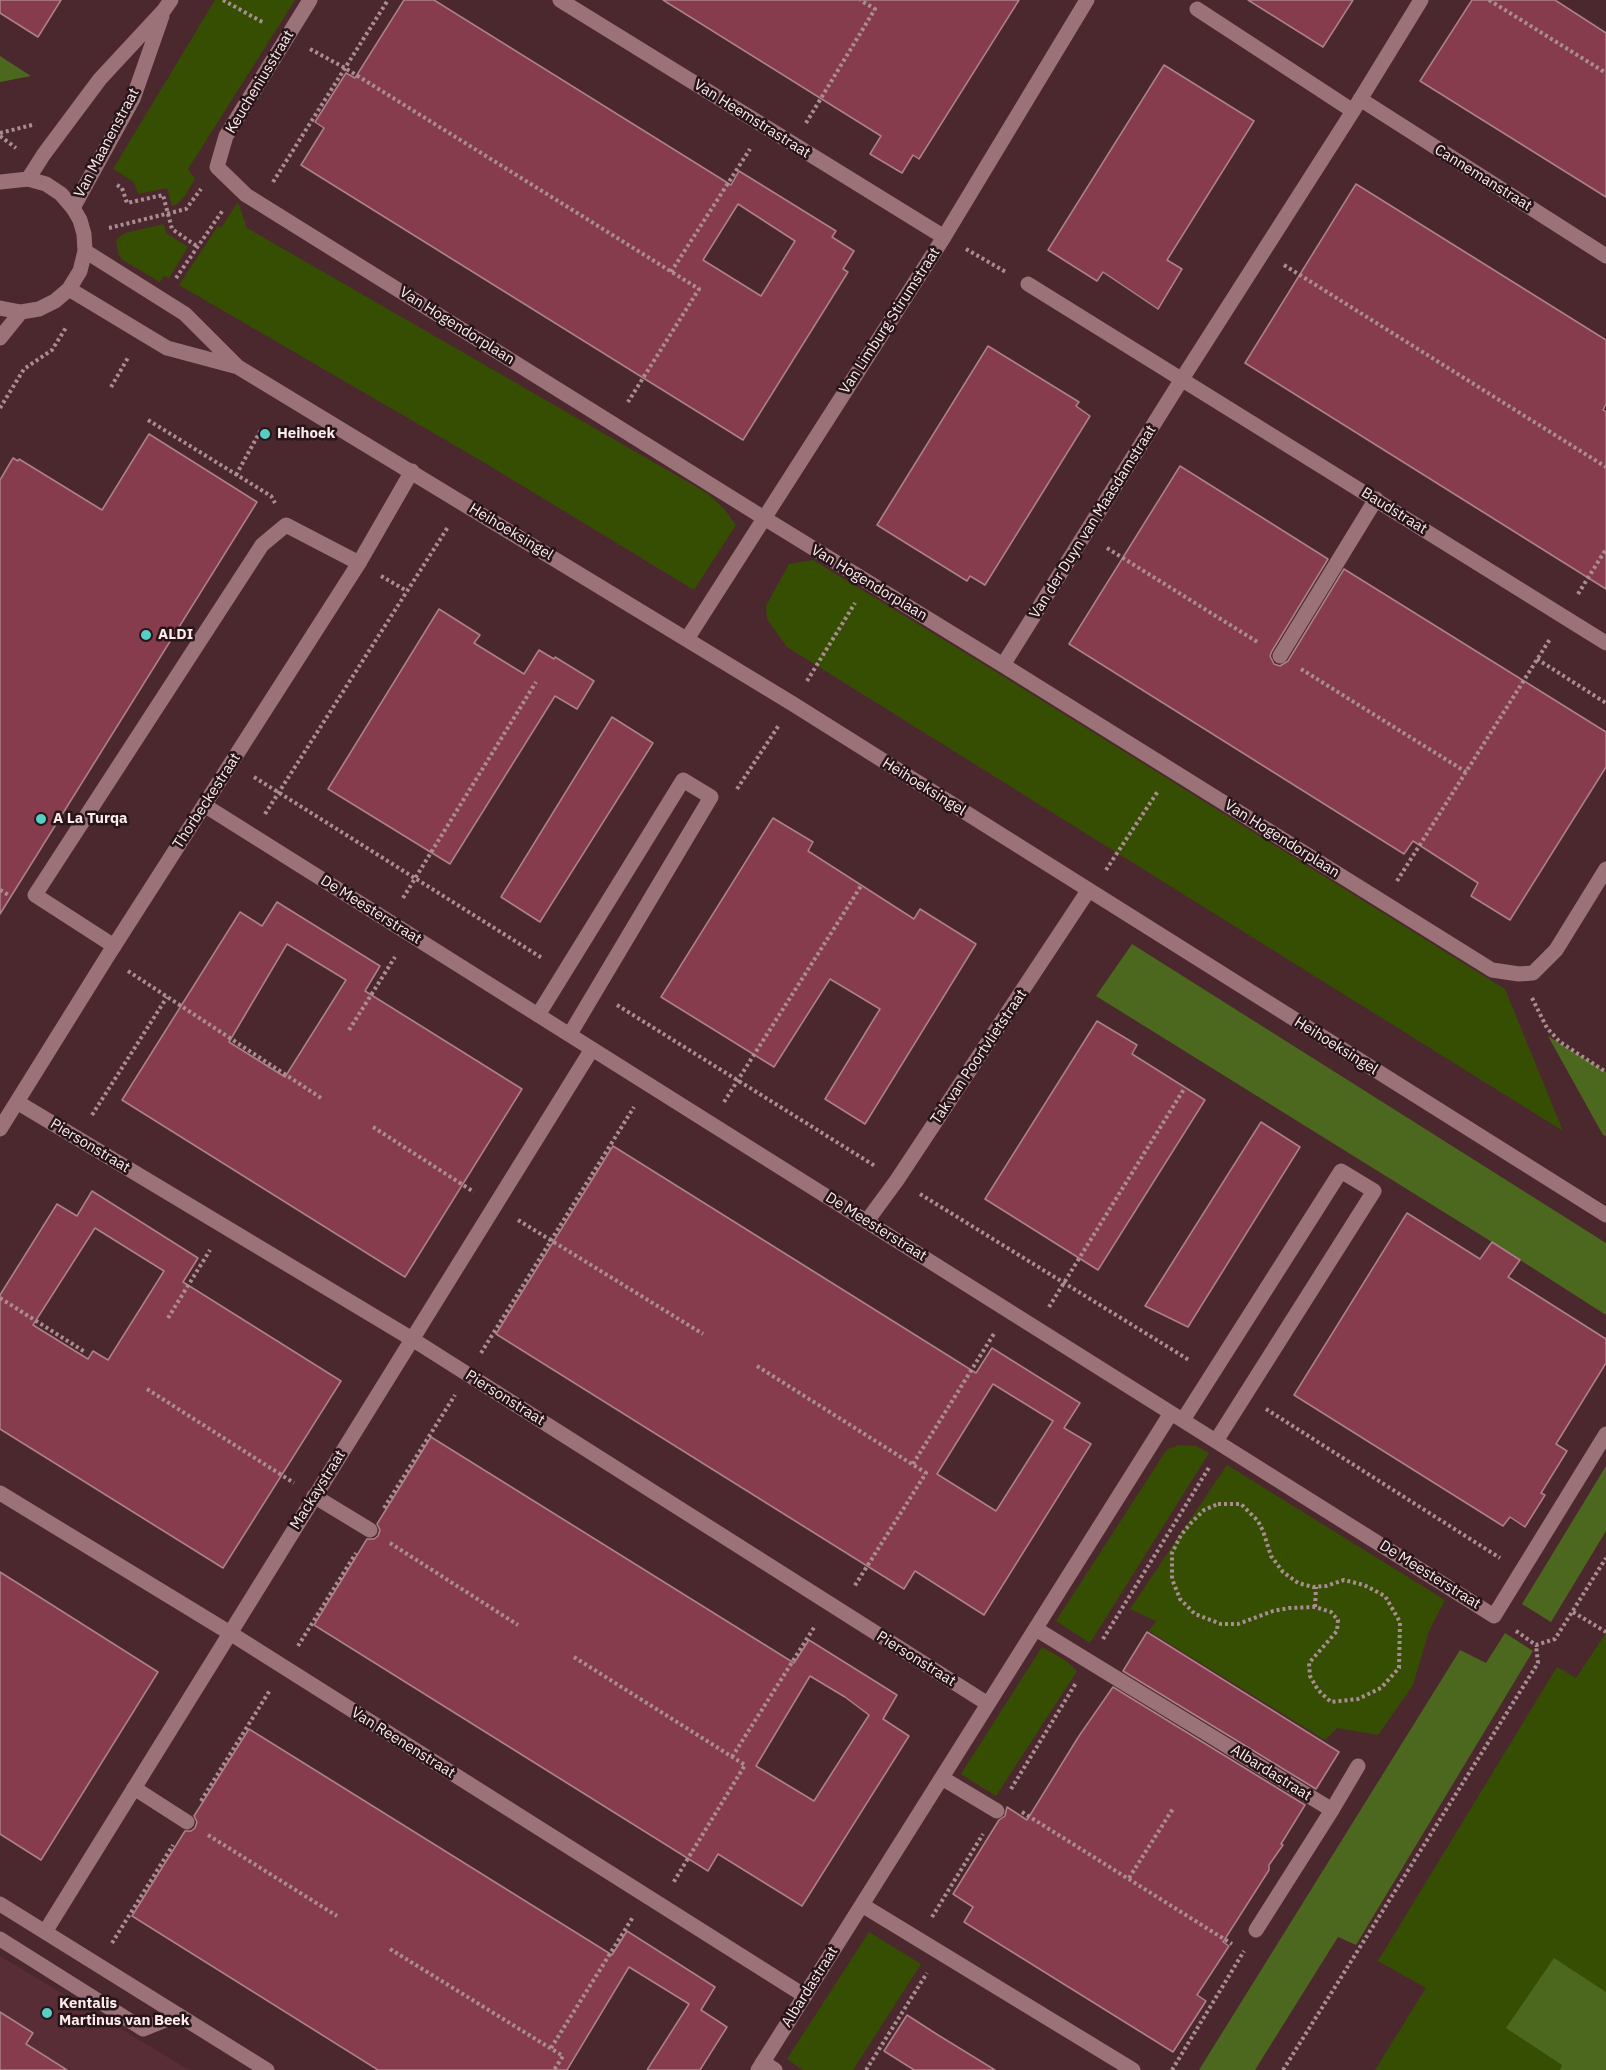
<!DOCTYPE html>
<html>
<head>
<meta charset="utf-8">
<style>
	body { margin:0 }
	canvas { display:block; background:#4b272e }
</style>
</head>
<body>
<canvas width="1606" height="2070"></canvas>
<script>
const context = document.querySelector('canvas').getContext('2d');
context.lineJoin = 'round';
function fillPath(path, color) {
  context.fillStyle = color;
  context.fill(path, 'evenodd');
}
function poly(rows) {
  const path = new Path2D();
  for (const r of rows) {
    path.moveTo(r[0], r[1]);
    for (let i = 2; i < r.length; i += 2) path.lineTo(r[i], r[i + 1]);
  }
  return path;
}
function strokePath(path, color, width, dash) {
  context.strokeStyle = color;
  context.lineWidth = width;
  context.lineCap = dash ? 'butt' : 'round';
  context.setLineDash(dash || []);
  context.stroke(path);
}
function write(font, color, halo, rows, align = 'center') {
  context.font = font + ' "IBM Plex Sans",sans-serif';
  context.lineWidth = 5;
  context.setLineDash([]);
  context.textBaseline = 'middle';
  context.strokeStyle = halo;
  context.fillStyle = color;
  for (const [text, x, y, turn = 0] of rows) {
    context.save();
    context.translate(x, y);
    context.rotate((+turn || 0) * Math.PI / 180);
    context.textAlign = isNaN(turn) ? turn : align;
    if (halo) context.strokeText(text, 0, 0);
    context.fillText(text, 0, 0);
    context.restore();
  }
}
const built = poly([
	[0,1956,189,2070,0,2070]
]);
const green = poly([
	[215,0,295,0,188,169,195,179,184,197,176,205,172,206,167,188,138,194,134,182,113,169],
	[238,202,247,228,707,493,724,509,736,525,694,590,480,460,179,285,218,226,221,228],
	[164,224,166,233,188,247,169,278,164,276,160,282,123,260,119,255,116,242,119,237,125,233],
	[813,560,993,670,1505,989,1563,1131,787,647,767,619,766,606,789,564],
	[1179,1445,1196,1446,1209,1453,1090,1643,1056,1621,1162,1457,1168,1449],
	[1227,1465,1445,1600,1429,1631,1413,1685,1378,1735,1337,1728,1325,1740,1149,1631,1156,1621,1130,1609],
	[1606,1633,1606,1992,1554,1959,1507,2028,1563,2065,1560,2070,1375,2070,1426,1988,1378,1961,1557,1667,1576,1678],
	[1042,1647,1066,1661,1077,1671,996,1796,961,1774],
	[869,1932,921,1964,853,2070,803,2070,787,2059]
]);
const forest = poly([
	[0,56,31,76,0,82],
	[1132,944,1606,1243,1606,1315,1492,1242,1096,996],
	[1548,1036,1606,1072,1606,1136,1603,1135],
	[1606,1466,1606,1531,1551,1622,1522,1604],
	[1505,1633,1533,1651,1356,1945,1338,1937,1255,2070,1199,2070,1460,1650,1486,1663],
	[1554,1958,1606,1992,1606,2070,1560,2070,1562,2065,1506,2028]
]);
const building = poly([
	[0,0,61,0,38,37,0,13,0,0],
	[404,0,434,0,731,185,739,171,836,231,832,237,854,251,843,269,848,272,743,440,301,165,324,128,315,122,346,73,355,78,404,0],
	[738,204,795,241,761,296,703,260,738,204],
	[663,0,1019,0,919,159,913,155,902,173,870,154,881,136,663,0],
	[1248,0,1353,0,1323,47,1248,0],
	[1472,0,1555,0,1606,33,1606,197,1420,81,1472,0],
	[1164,65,1254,121,1167,260,1182,269,1158,309,1103,272,1097,281,1048,250,1164,65],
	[1356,184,1606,340,1606,404,1603,410,1606,412,1606,589,1245,363,1356,184],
	[988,346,1079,402,1076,406,1090,416,985,585,970,576,967,581,877,525,988,346],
	[149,434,257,502,0,914,0,480,13,458,18,461,19,459,102,510,149,434],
	[1180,466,1328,559,1272,651,1270,656,1274,664,1280,666,1288,661,1344,569,1606,732,1606,767,1510,920,1471,896,1478,883,1413,841,1404,854,1069,644,1180,466],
	[439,609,480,635,474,643,524,674,539,650,554,659,555,657,594,681,577,709,555,696,450,864,328,789,439,609],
	[612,717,653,743,540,922,501,897,612,717],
	[773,818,813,842,808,851,914,919,920,909,976,944,865,1124,825,1099,880,1009,830,979,774,1067,661,997,773,818],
	[277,902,380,966,365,991,522,1089,405,1277,122,1100,240,912,262,926,277,902],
	[287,944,346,980,285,1077,229,1042,287,944],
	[1097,1021,1137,1045,1132,1054,1205,1100,1098,1270,985,1199,1097,1021],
	[1261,1122,1300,1147,1188,1327,1145,1306,1261,1122],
	[613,1146,976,1373,992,1348,1080,1403,1064,1428,1091,1444,984,1615,915,1571,904,1589,496,1334,613,1146],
	[993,1384,1053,1421,996,1511,937,1474,993,1384],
	[92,1191,198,1258,183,1282,341,1381,223,1568,0,1429,0,1295,57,1204,77,1216,92,1191],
	[95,1228,164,1271,108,1360,93,1351,88,1359,33,1325,95,1228],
	[1407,1213,1480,1259,1492,1242,1520,1260,1508,1277,1606,1339,1606,1363,1556,1444,1567,1451,1541,1493,1545,1495,1525,1527,1510,1517,1503,1526,1294,1395,1407,1213],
	[431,1437,794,1663,809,1640,897,1695,883,1719,909,1736,802,1906,718,1854,708,1871,314,1625,367,1539,374,1539,378,1536,380,1530,377,1524,431,1437],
	[810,1676,845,1697,869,1715,814,1801,756,1766,810,1676],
	[0,1572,158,1672,41,1860,0,1834,0,1572],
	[1147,1632,1339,1752,1316,1789,1123,1671,1147,1632],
	[1113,1687,1305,1805,1281,1844,1283,1845,1269,1865,1269,1870,1223,1942,1229,1946,1197,1995,1206,2001,1173,2052,964,1922,973,1907,953,1894,999,1820,1005,1816,1007,1807,1027,1820,1079,1736,1113,1687],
	[249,1729,612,1955,627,1931,715,1987,701,2010,727,2027,700,2070,647,2070,689,2004,629,1967,567,2070,378,2070,132,1916,185,1831,191,1831,195,1828,197,1822,194,1816,249,1729],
	[0,2012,33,2033,26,2044,67,2070,0,2070,0,2012],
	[907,2015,938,2035,995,2070,914,2070,884,2051,907,2015]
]);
const path = poly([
	[223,0,264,23],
	[1489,0,1606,73],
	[310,49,345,68,699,289,628,402],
	[806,123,875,9,860,0],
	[0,133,32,125],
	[0,136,16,148],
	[273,182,388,0],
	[117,185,122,188,127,203,163,195,172,229,198,247],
	[109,228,186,209,201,189],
	[966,249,1006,272],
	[1284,265,1606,467],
	[671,272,750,149],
	[176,278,223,210],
	[111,387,129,356],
	[0,408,24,369,52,350,67,326],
	[148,420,271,496,275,503],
	[236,475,262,428],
	[1107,548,1259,643],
	[381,576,407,591],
	[1578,594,1606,549],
	[1537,659,1606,703],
	[1301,669,1466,772],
	[807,681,855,603],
	[254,777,542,958],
	[737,789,779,725],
	[265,814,448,527],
	[1106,870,1158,791],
	[1397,881,1550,639],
	[0,890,10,896],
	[403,898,536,682],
	[128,971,321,1098],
	[1532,998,1547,1028,1560,1042,1606,1072],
	[617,1005,875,1166],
	[349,1030,395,957],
	[724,1102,861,886],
	[92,1115,167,997],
	[373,1127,474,1192],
	[920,1194,1189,1360],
	[518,1220,703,1334],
	[0,1298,85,1352],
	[1049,1307,1184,1089],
	[168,1318,210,1250],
	[481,1353,634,1107],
	[757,1366,926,1473,854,1587],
	[147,1389,294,1483],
	[1266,1409,1500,1558],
	[913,1464,995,1332],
	[1218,1504,1241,1504,1258,1521,1263,1531,1271,1556,1283,1572,1298,1583,1313,1587,1326,1586,1344,1580,1364,1585,1385,1596,1400,1622,1399,1668,1381,1688,1358,1699,1331,1702,1318,1690,1310,1676,1309,1663,1337,1631,1338,1620,1331,1612,1315,1607,1289,1608,1273,1611,1238,1624,1221,1624,1195,1614,1180,1599,1172,1579,1172,1553,1181,1535,1191,1523,1204,1510,1218,1504],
	[384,1508,455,1395],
	[390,1543,518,1625],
	[1315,1607,1316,1587],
	[1573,1612,1606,1632],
	[1516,1631,1536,1645,1555,1639,1606,1558],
	[1103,1639,1210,1466],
	[298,1646,356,1553],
	[574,1657,745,1765,673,1883],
	[732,1757,815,1626],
	[1011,1789,1076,1683],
	[201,1801,270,1690],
	[1022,1812,1232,1944],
	[208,1835,337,1916],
	[1129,1878,1174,1807],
	[932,1917,983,1834],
	[112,1943,173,1845],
	[390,1949,563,2056,554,2070],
	[551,2048,633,1917],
	[866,2070,927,1973],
	[1172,2070,1244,1951],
	[1283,2070,1538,1663,1536,1645]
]);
const service = poly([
	[1280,656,1376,499],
	[114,946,35,895,262,545,286,525,359,563],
	[314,1496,370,1530],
	[942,1778,997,1811],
	[134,1788,187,1822],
	[1332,1810,1358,1766],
	[0,1939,143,2029,178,2015],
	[763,2062,775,2070]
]);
const minor = poly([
	[310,0,226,136,217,167,246,195,764,518,1003,665,1492,970,1519,974,1533,973,1556,950,1606,869],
	[560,0,944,237],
	[1197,9,1353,111],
	[1360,99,1606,256],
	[28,179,44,154,100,79,164,10,171,0],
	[73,208,133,99,162,16],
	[1028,284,1606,643],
	[687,639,944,237,1087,0],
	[1003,665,1182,379,1353,111,1421,0],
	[204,805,1494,1616,1606,1434],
	[538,1015,683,780,711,797,570,1034],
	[17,1102,412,1339,988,1704],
	[0,1129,107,957,359,563,412,471],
	[867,1221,897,1180,1088,891],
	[1183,1420,1341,1171,1374,1191,1216,1441],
	[0,1493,230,1633,805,1996],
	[1036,1629,1332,1810,1256,1930],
	[0,1904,267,2070],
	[862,1905,1133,2070],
	[45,1932,592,1049],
	[758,2070,1171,1413]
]);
const tertiary = poly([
	[0,182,28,179,46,184,61,194,73,208,80,220,84,234,85,251,80,271,69,289,55,301,39,309,21,312,0,308],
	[85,251,185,314,238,367,793,704,1606,1215],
	[69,289,167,348,238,367],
	[0,338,21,312]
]);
const markers = [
	[265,434,6,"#56cec4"],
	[146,635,6,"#56cec4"],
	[41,819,6,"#56cec4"],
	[47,2013,6,"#56cec4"]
];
const streetNames = [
	["Keucheniusstraat",260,82,-59],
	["Van Heemstrastraat",752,119,32],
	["Van Maanenstraat",107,143,-62],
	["Cannemanstraat",1483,178,32],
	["Van Limburg Stirumstraat",890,321,-57],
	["Van Hogendorplaan",457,326,32],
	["Baudstraat",1394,511,32],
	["Van der Duyn van Maasdamstraat",1093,522,-58],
	["Heihoeksingel",511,532,31],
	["Van Hogendorplaan",869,583,31],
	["Heihoeksingel",924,787,32],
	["Thorbeckestraat",207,801,-57],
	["Van Hogendorplaan",1282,839,32],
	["De Meesterstraat",371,910,32],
	["Heihoeksingel",1336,1046,32],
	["Tak van Poortvlietstraat",979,1057,-56],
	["Piersonstraat",90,1146,31],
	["De Meesterstraat",876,1227,32],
	["Piersonstraat",505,1398,32],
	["Mackaystraat",318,1490,-58],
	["De Meesterstraat",1430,1575,32],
	["Piersonstraat",916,1659,32],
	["Van Reenenstraat",403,1743,32],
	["Albardastraat",1271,1773,32],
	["Albardastraat",810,1987,-58]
];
const poiNames = [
	["Heihoek",277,434],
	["ALDI",158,635],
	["A La Turqa",53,819],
	["Kentalis",59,2004],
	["Martinus van Beek",59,2021]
];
fillPath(built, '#592d36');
fillPath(green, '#364e02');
fillPath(forest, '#4c671e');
fillPath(building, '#873c4d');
strokePath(building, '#ad8189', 1.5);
strokePath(path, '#a98d92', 4, [3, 3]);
strokePath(service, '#9c7279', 15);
strokePath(minor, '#9c7279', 15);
strokePath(tertiary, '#9c7279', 15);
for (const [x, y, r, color] of markers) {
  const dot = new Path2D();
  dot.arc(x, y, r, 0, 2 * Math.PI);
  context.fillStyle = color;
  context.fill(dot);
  strokePath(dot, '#261519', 2);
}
write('15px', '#feeaed', '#261519', streetNames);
write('bold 15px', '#feeaed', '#261519', poiNames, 'left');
</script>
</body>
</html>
